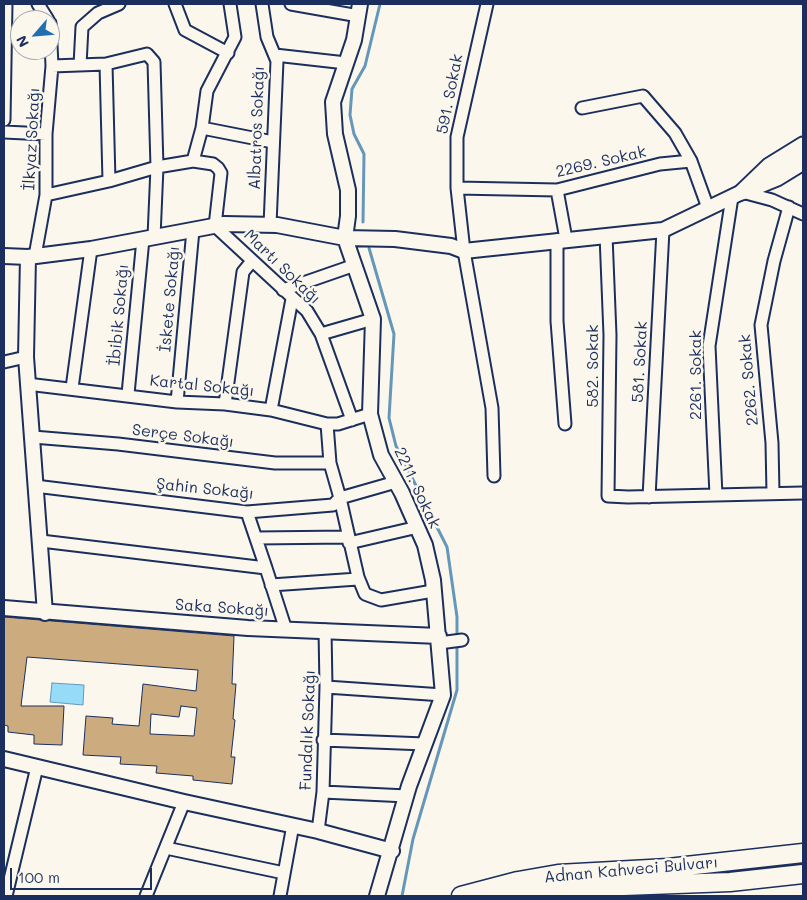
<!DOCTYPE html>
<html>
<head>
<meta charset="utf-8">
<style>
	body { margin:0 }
	#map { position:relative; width:807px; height:900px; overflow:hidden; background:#fbf7ec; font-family:Mali,sans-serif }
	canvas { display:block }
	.frame { position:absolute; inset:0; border:5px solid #1b2f5e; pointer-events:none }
	.north { position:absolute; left:10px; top:10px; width:50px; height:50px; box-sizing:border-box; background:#fbf7ec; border:1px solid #a1a7b3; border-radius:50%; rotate:243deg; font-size:14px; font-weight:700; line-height:20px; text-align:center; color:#1b2f5e }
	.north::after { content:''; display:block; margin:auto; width:18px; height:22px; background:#1f6fb2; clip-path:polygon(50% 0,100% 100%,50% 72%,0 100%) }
	.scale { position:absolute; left:10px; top:868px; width:142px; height:22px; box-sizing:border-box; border:2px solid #1b2f5e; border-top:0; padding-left:6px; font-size:15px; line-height:18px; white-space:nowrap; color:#1b2f5e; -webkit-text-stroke:4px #fbf7ec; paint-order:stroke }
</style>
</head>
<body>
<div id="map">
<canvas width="807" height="900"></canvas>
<div class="frame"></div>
<div class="north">N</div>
<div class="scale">100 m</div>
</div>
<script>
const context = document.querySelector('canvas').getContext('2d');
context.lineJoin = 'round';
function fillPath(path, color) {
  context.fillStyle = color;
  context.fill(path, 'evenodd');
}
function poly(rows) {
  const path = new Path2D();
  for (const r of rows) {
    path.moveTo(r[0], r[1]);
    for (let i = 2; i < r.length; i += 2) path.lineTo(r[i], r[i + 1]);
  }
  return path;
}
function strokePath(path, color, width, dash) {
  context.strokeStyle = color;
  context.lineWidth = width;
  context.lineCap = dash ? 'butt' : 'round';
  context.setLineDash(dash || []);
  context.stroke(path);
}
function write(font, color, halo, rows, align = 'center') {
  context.font = font + ' Mali,sans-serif';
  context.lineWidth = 5;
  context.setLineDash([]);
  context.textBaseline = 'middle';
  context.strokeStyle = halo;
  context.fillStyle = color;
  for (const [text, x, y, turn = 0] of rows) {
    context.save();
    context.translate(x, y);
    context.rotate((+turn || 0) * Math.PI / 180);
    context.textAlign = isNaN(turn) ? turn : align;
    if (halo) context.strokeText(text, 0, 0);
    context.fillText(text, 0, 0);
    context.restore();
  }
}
const water = poly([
	[52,683,84,685,83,705,50,702,52,683]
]);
const stream = poly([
	[363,222,364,154,354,134,350,115,352,89,365,66,380,4],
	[369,248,394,334,389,418,396,446,447,547,457,617,457,638],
	[402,896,413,839,457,690,457,644]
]);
const building = poly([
	[4,617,234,636,232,684,236,684,233,719,235,720,231,757,235,757,232,784,193,780,193,776,156,773,157,766,120,764,121,757,83,755,86,716,113,718,112,724,139,726,143,684,196,691,198,670,27,657,21,706,64,706,62,745,34,744,34,735,8,732,8,726,4,725,4,617],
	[181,706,197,708,194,736,150,734,151,714,179,717,181,706]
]);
const minor = poly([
	[38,4,48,20],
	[175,4,185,30,228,53],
	[230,4,235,37,207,91,202,128,273,142],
	[262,4,267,37,277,61,270,225],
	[291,4,359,16],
	[487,4,457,137,457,188,464,251,492,408,494,476],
	[275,55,346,63],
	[106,64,109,181],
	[80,65,82,27,98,13,119,4],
	[52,66,106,64,147,54,154,62,157,167,154,237],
	[582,108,643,96,675,133,691,161,708,208],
	[4,120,6,4],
	[4,132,46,134],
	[193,161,202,128],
	[457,188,557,190,660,164,691,161],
	[557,190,566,239],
	[742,192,772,200,803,214],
	[46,195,109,181,157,167,193,161,213,164,218,168,221,173,215,226,307,311,321,334,352,420],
	[606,235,610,335,608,496,628,497,803,493],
	[557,240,557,321,565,424],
	[35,256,46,195,46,134,52,66,50,23],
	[283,290,355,265],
	[321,334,373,319],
	[4,362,26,357],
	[27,384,177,402,225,404,271,410,327,424,338,424,370,414],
	[72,388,91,249],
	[128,394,143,239],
	[177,402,193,230],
	[225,404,243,272,252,261],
	[271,410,292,299],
	[327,424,330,463,340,498,358,577,365,594,381,600,433,591],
	[33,437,118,444,275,463,330,463],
	[35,486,247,512,333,505,340,498,396,482],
	[773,493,772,443,761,325,774,261,789,207],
	[716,495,709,346,732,197],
	[649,497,663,230],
	[247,512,266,568],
	[256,538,348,537],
	[41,541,266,568,286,630],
	[349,543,418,527],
	[271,585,358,579],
	[439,643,462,640],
	[326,687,443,695],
	[323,740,425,744],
	[323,792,407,796],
	[318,831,323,792,326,687,325,630],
	[166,848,284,873],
	[6,896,37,767],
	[146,896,184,802],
	[280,896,293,825]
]);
const tertiary = poly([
	[360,4,354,40,333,102,335,134,348,190,348,216,345,238,373,319,370,414,381,455,402,493,425,545,433,580,443,695,409,786,377,896],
	[4,256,28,257,91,249,224,224,277,225,345,238,395,239,451,246,464,251,663,230,742,192],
	[28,257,26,357,45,613],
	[4,608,248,628,439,636],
	[4,759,184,802,318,831,392,851]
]);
const secondary = poly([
	[750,189,777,178,803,162],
	[742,192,769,166,803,145]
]);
const primary = poly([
	[461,896,518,881,558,874,668,868,803,853],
	[507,896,544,889,730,882,803,874]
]);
const streetNames = [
	["591. Sokak",450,94,-79],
	["Albatros Sokağı",257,128,-88],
	["İlkyaz Sokağı",32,139,-87],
	["2269. Sokak",601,162,-13],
	["Martı Sokağı",282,267,44],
	["İskete Sokağı",170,299,-85],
	["İbibik Sokağı",119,315,-85],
	["581. Sokak",640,362,-87],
	["582. Sokak",593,366,-90],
	["2261. Sokak",696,375,-90],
	["2262. Sokak",749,380,-95],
	["Kartal Sokağı",202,386,6],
	["Serçe Sokağı",183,436,7],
	["2211. Sokak",417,488,65],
	["Şahin Sokağı",205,489,6],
	["Saka Sokağı",222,608,4],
	["Fundalık Sokağı",308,730,-88],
	["Adnan Kahveci Bulvarı",631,870,-5]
];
fillPath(water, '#96dcf8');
strokePath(water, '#6597ba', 1);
strokePath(stream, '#6597ba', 3);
fillPath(building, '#ccac7f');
strokePath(building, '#1b2f5e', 1);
strokePath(minor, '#1b2f5e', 15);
strokePath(tertiary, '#1b2f5e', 18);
strokePath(secondary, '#1b2f5e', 19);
strokePath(primary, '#1b2f5e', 21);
strokePath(minor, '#fbf7ec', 11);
strokePath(tertiary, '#fbf7ec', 14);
strokePath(secondary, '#fbf7ec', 15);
strokePath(primary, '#fbf7ec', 18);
write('16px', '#1b2f5e', '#fbf7ec', streetNames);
</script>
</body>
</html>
